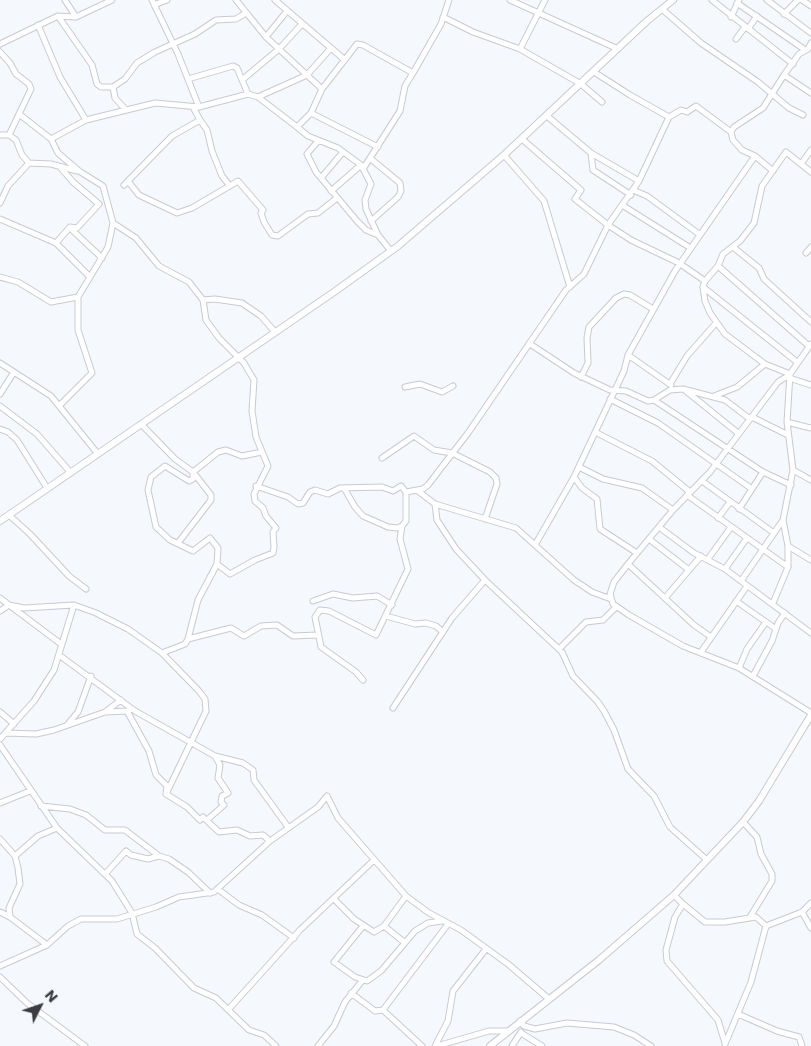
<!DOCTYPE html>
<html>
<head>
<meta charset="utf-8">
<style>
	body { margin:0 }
	#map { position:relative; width:811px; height:1046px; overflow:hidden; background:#f5f8fd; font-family:Poppins,sans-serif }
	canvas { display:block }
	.north { position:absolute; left:15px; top:981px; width:50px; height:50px; -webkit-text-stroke:4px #f5f8fd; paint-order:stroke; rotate:49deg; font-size:14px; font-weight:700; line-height:20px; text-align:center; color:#3a3c40 }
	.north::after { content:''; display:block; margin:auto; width:18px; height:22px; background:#3a3c40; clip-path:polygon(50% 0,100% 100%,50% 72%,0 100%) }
</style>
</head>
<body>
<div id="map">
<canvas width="811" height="1046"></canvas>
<div class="north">N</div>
</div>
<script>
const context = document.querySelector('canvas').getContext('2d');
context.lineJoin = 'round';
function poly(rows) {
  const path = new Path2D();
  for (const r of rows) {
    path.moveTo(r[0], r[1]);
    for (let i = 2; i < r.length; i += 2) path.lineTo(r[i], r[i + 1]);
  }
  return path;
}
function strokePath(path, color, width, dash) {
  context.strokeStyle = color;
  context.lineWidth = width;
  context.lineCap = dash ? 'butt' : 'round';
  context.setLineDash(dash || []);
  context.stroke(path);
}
const minor = poly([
	[65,0,76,17],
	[152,0,178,54,199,107],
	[236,0,266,37,322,89],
	[275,0,345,60],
	[510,0,618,49],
	[712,0,793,64],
	[767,0,811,33],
	[802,0,811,6],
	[737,3,804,49],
	[154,5,167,0],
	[662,9,701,43,758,82,789,108,803,115],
	[784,14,798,0],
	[58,16,92,65,97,84,101,87,113,87,125,79,137,63,155,52,195,34,216,20,236,19,246,13],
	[443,17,473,32,520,49,545,0],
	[731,17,739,0],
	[38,25,60,77,86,120],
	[748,29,757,16],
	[266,37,287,11],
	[736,39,745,27],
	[811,43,808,49,799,54,784,75,811,93],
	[0,44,58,16,76,17,112,0],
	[520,49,581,84,602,102],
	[0,52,10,63,16,74,29,84,31,89,9,135],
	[594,72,630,95,669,117,681,110,687,112,696,106,731,132,733,140,742,150,755,156,773,171],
	[188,79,233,66,237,68,248,94],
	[242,80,279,49,302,24],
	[113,87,115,98,126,110],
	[258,97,307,75,331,48],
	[311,113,378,147],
	[19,114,51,139,58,153,79,171,103,186,113,223,108,247,78,297,78,330,92,373,60,405],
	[547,116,591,153,593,170,631,195],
	[200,120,207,130,212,151,222,176,230,186],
	[731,132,734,127,763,108,784,75],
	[0,135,9,135,16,140,22,155,29,163,51,164,77,171],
	[51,139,86,120,155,103,199,107,248,94,258,97,297,127],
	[522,139,581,190,575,199,608,225,631,240,679,263,705,281],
	[318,141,307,154,316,172,357,221,366,230,378,235],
	[811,150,801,164,811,172],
	[591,153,639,181],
	[504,155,544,201,570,287],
	[61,168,73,182,99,204,77,228,70,227,56,243,89,276],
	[363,169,400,111,405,86,413,73],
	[321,178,343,152],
	[128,181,139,195,177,213,192,208,238,181,263,210,261,213,264,222,272,235,278,236,308,214,318,213,337,198],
	[124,185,172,136,200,120,193,107],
	[633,190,647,196,699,234],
	[331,191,361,165],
	[0,203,8,186,29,163],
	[622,205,689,247],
	[0,219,56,243],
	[371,221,398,197,401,191,400,183,371,159],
	[113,223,136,238,159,266,189,282,203,300,206,320,219,338,244,363,254,380,252,411,256,437,268,466,254,494,255,501,263,508,266,516,276,528,273,532,274,547,273,553,255,560,230,574,217,564],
	[70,228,102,258],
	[733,247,759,268,764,279,811,322],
	[391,251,378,235,366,209,365,200,371,184,361,165,338,148,308,136,297,127,311,113,322,89,357,44,363,45,413,73,441,24,449,0],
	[806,253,811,247],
	[718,266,809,346],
	[0,277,18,282,51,302,78,297],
	[703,287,797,362],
	[203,300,215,299,242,303,261,316,275,332],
	[530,344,574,373,610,390,626,391,648,401,654,400,763,472,791,485],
	[628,355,671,385],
	[0,363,51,396,98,454],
	[790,374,765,364,725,334,710,313,705,301,703,287,705,281,718,266,723,254,740,241,754,223,762,186,786,152,801,164],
	[581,377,588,363,587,338,589,327,616,298,624,294,630,295,653,309],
	[670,384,687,356,716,323],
	[811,385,786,377,778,382,710,472,673,510,628,564,614,582,610,594,613,604,629,615,683,646,739,668,811,713],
	[405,387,420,384,442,392,453,386],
	[686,391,738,433],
	[0,394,14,372],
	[714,396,737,387,765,364],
	[610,399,658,423,752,489],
	[654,400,670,390,683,389,725,400,750,419],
	[0,406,37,434,71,473],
	[752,417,788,435],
	[787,422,811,428],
	[141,424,175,459,193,472,211,495,211,500,178,543],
	[0,429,8,432,17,440,47,488],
	[595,432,652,461,690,492],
	[382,458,414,436,434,450,452,453,490,472,496,478,497,484,485,519],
	[579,467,603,479,642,488,673,510],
	[793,470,811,480],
	[574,477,582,488,597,499,600,529,637,553],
	[702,481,774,533],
	[256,486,288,497,298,504,303,503,310,492,315,490,328,494,340,488,382,487,393,491,401,486,406,492,406,521,402,526,400,539,408,569,376,635,329,611,320,610,315,617,321,647,356,672,363,680],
	[344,488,355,507,363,516,388,527,397,528,402,526],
	[418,491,435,504,516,528,574,580,592,592,611,599],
	[406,492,423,489,428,485,468,433,566,290,584,274,608,225,639,181,669,117],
	[687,495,788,567],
	[435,504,437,520,456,549,485,580,562,652,573,676,597,701,604,711,614,730,628,769,654,796,670,827,707,860],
	[739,509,763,472],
	[9,515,30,534,69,576,86,589],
	[718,518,730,502],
	[659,527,694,553,725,569,811,633],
	[649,539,689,570],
	[535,545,574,477,624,371,628,355,675,271,755,156],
	[788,546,811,560],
	[708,559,731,527],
	[628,564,694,625,711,637],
	[725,569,747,538],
	[741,581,783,520],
	[0,598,61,644],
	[665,598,701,556],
	[313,601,333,594,353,598,377,596,392,605],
	[736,601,776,629],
	[773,603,788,567,788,546,783,520,793,470,787,422,790,374,811,344],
	[0,611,9,605,24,608,74,605,96,613,128,629,162,653,199,691,205,699,206,711,166,794],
	[386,616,415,624,426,623,436,626,443,632],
	[188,639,231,628,244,636,261,626,277,625,293,636,317,635],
	[559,649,586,622,603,620,616,607],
	[701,652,747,586],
	[162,653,185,644,188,639,198,600,217,564,218,548,210,538,193,551,170,540,156,527,148,490,151,477,165,466,189,481,193,479,193,472,218,452,226,450,242,456,262,452],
	[59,655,135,711,215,756,243,763,253,770,254,780,288,827],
	[739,668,747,649,766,622],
	[753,676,772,641,778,623,785,613],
	[393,708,452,618,485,580],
	[127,711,149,751,156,775,167,786,166,794,187,807,200,820,203,817,219,832,237,830,250,836,263,835,270,841],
	[0,712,14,724],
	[105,712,129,711],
	[67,725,78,712,91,676],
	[6,733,36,734,54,730,105,712,121,700],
	[0,739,34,701,54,670,74,605],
	[0,745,57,828,112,881,132,913,137,934,155,948,194,988,216,998,249,1030,264,1035,276,1046],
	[0,803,30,791],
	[41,806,70,809,86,815,105,830,125,830,159,856,169,859,188,872,210,893],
	[207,820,224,805,221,802,222,796,228,793,218,778,220,765,215,756],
	[743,822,757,837,761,854,772,874,772,881,750,917],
	[0,839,15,856,18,868,20,884,9,908,10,917,47,945],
	[15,856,38,836,57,828],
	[106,873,126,851,131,855,148,859,159,856],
	[219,890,239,905,262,915,294,938],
	[674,895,683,904,675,917,666,950,667,961,718,1020,725,1043],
	[335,900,354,919,374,932,384,926,406,896],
	[683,904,705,922,725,922,756,917,766,926,751,982,725,1044],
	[0,912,10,917],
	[802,912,811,928],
	[363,926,334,962,355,977,367,981,381,971,415,931,428,923,442,921],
	[384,926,404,942],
	[766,926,802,912,811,903],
	[0,966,47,945,68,926,81,919,117,919,156,907,179,897,214,892,270,841,318,807,327,796,338,818,406,896,429,913,461,930,508,964,549,999],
	[0,977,27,1003,85,1046],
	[351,993,375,1011,383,1010,448,924],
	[228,1010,300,930,374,860],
	[383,1010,422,1046],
	[738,1014,777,1031,799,1037,802,1046],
	[520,1021,524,1026,535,1029,567,1023,614,1027,634,1035,651,1046],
	[521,1033,542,1046],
	[318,1046,334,1026,345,1002,362,981],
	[435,1046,448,1021,453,991,486,949],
	[437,1046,489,1031,508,1031],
	[512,1046,521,1032]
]);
const tertiary = poly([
	[0,521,334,292,398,246,504,155,647,21,673,0],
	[490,1046,599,960,674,895,743,822,759,801,811,715]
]);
strokePath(minor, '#c7cad4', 7);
strokePath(tertiary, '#c7cad4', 8);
strokePath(minor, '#fff', 5);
strokePath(tertiary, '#fff', 6);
</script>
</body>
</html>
